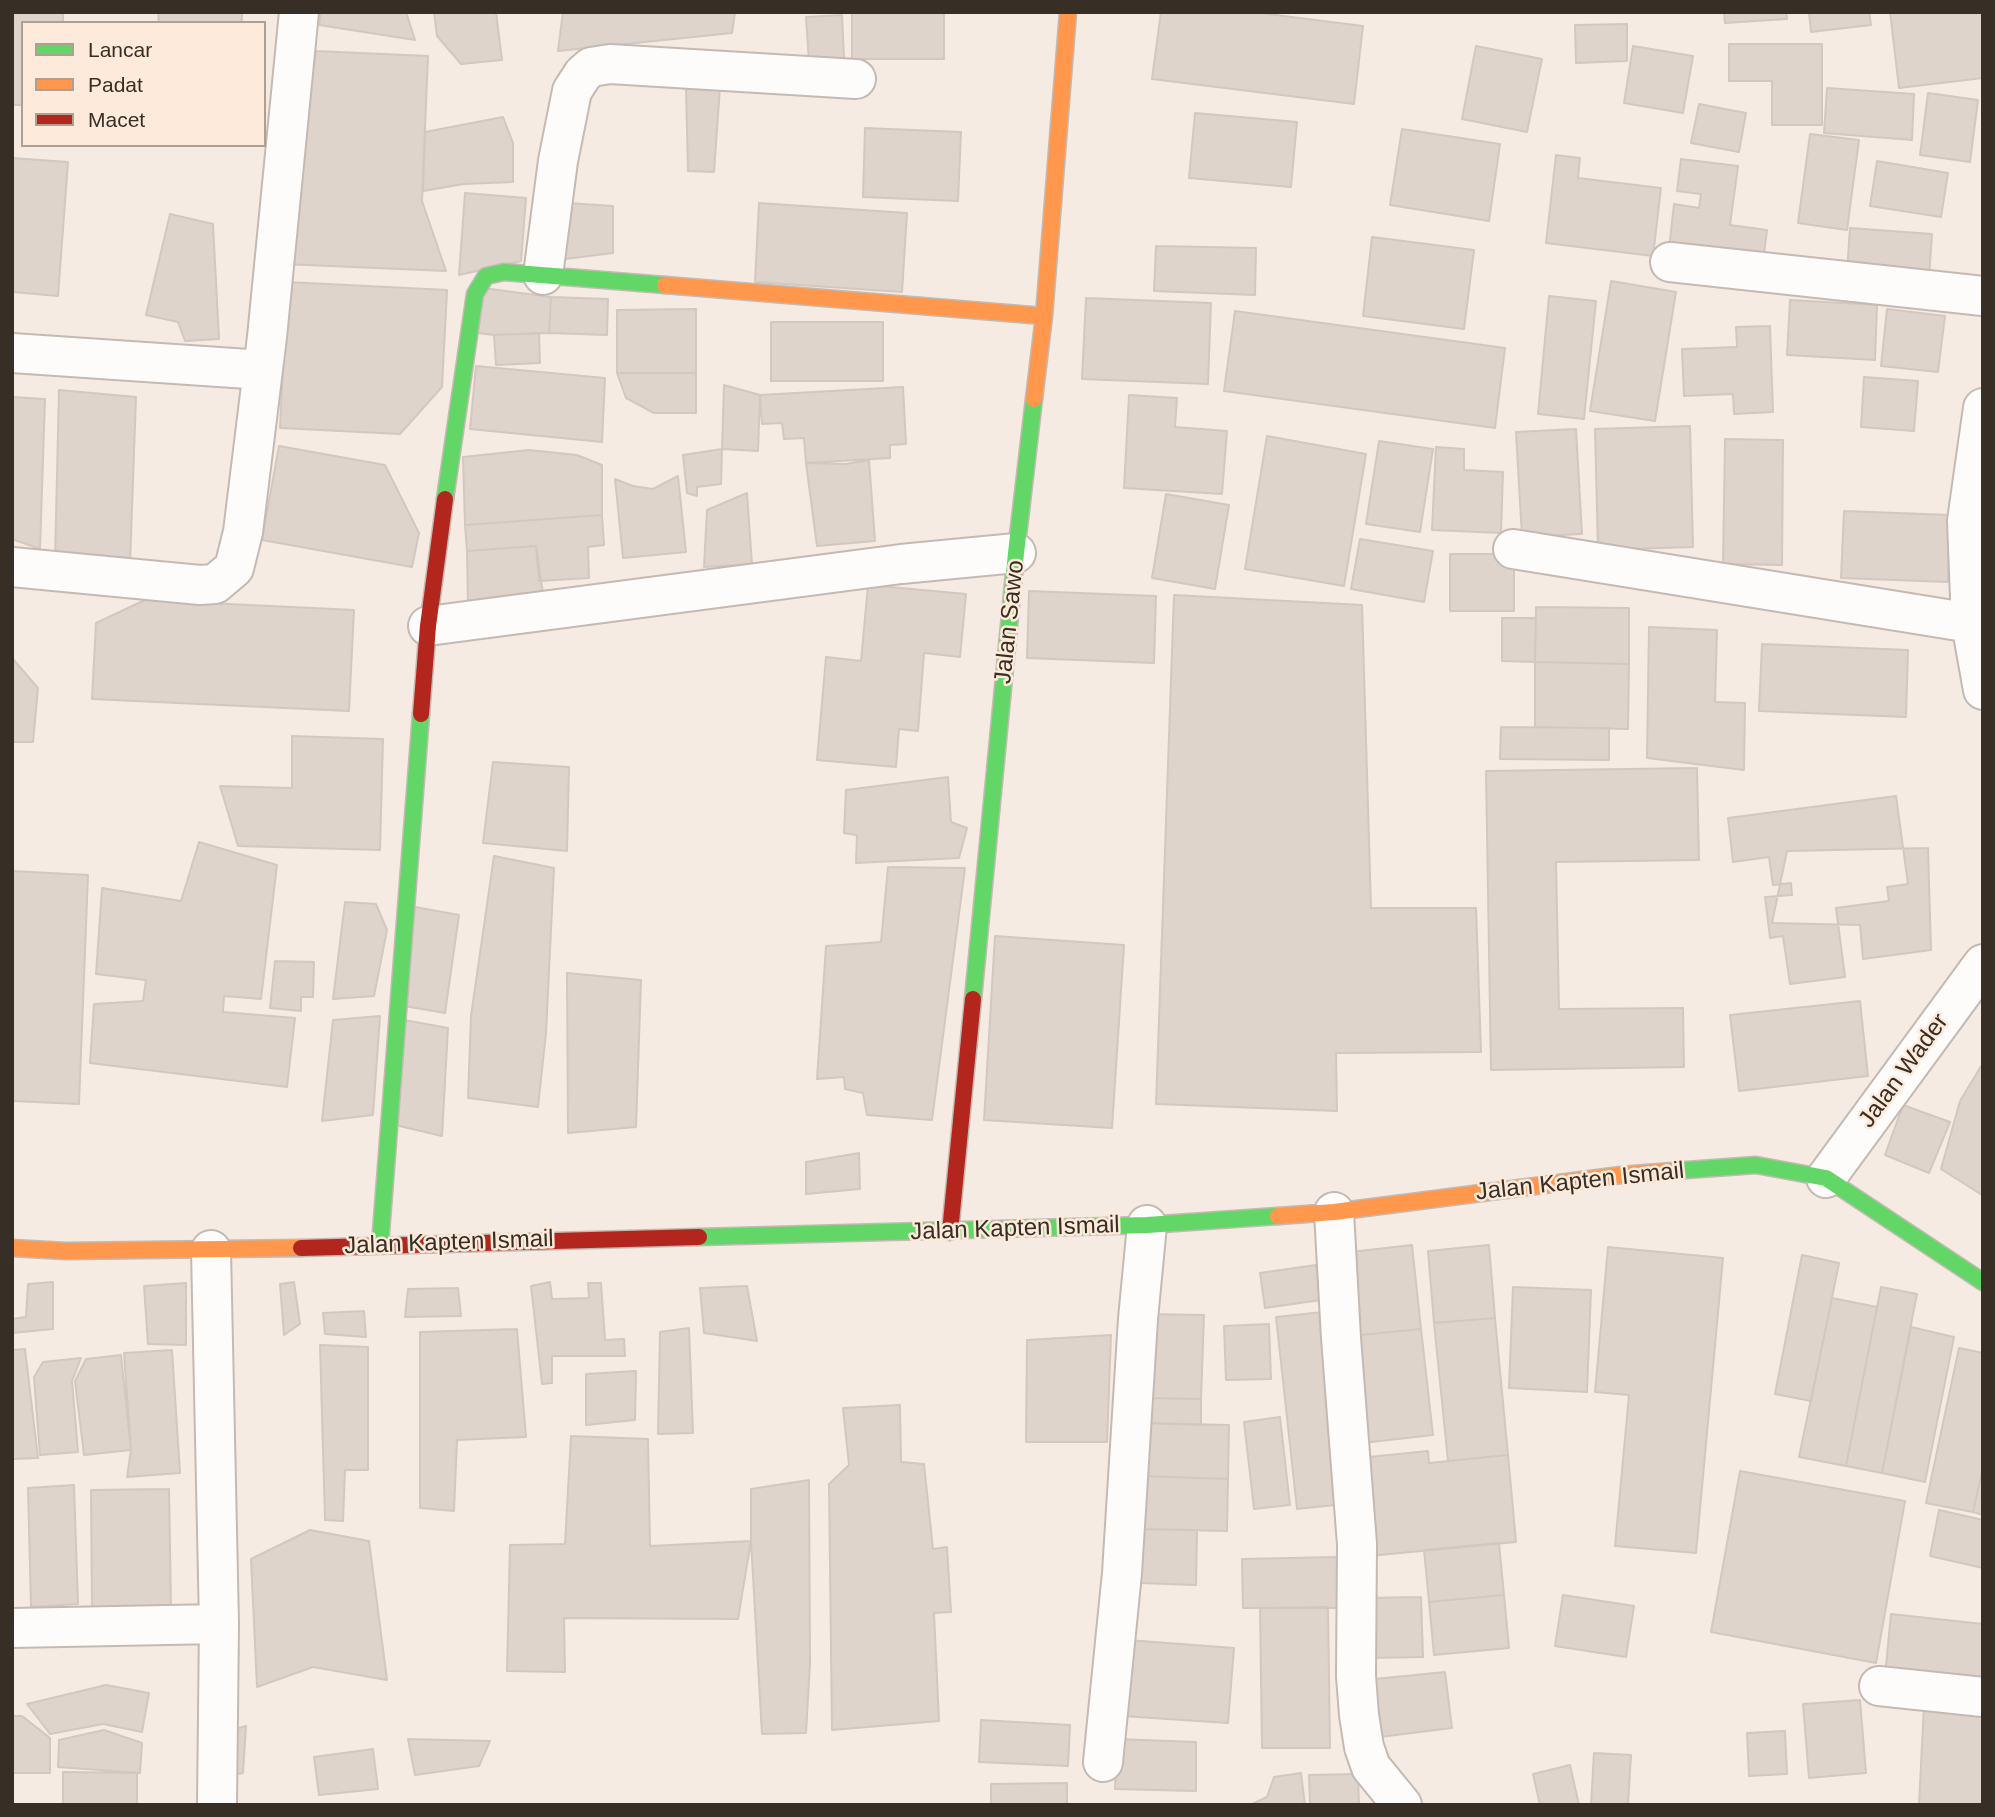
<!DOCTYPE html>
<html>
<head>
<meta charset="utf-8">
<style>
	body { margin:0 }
	#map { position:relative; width:1995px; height:1817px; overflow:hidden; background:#f6ebe2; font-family:Helvetica,sans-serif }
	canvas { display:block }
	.frame { position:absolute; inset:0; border:14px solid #372e26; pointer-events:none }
	.legend { position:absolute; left:21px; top:21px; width:245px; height:126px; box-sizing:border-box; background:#feeada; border:2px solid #ae9f92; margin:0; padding:9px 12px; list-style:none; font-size:21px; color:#372e26 }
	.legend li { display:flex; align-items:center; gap:14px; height:35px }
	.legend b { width:35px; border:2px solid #ae9f92 }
</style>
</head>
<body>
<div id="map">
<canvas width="1995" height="1817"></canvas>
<div class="frame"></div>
<ul class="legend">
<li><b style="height:9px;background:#63d668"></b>Lancar</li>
<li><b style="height:9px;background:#ff974d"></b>Padat</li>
<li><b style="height:9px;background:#b3261e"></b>Macet</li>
</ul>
</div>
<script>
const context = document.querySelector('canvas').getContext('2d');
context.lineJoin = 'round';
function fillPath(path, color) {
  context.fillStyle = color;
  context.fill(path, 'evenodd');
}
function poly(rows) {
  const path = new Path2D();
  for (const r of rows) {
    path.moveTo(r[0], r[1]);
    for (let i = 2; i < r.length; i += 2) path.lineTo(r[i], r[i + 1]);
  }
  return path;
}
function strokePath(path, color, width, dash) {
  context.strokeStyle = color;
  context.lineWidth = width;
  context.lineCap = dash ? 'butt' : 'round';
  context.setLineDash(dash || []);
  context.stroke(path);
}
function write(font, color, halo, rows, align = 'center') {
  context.font = font + ' Helvetica,sans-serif';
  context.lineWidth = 5;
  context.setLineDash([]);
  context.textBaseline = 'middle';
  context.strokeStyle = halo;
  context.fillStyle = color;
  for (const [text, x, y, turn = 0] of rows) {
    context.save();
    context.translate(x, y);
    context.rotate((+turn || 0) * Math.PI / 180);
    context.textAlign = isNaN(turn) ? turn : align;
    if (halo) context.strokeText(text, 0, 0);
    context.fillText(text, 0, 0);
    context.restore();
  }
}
const building = poly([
	[12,12,63,12,63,23,23,23,23,105,12,105,12,12],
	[158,12,242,12,242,23,159,23,158,12],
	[321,12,406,12,415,40,319,25,321,12],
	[434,12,496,12,502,60,461,64,437,36,434,12],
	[563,12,735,12,732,33,558,51,563,12],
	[1161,12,1252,12,1363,26,1354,104,1152,79,1161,12],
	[1724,12,1786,12,1787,19,1725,23,1724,12],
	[1809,12,1869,12,1871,25,1811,32,1809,12],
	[1890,12,1983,12,1983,78,1899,88,1890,12],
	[852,13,944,13,944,59,852,59,852,13],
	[842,15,844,59,809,62,806,17,842,15],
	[1627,24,1627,61,1576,63,1575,25,1627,24],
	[1729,44,1822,44,1822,125,1772,125,1772,81,1729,81,1729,44],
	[1476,46,1542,59,1527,132,1462,119,1476,46],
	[1633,46,1693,56,1683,113,1624,103,1633,46],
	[316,51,428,56,422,201,446,271,283,264,316,51],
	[720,87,714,172,688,171,686,88,720,87],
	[1827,88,1914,94,1912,140,1824,133,1827,88],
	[1928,93,1978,100,1970,162,1920,155,1928,93],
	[1699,104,1746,113,1739,152,1691,143,1699,104],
	[1195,113,1297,122,1291,187,1189,178,1195,113],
	[503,117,513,143,513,182,464,184,423,191,425,132,503,117],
	[865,128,961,132,958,201,863,197,865,128],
	[1402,129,1500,144,1489,221,1390,205,1402,129],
	[1810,134,1859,140,1847,230,1798,223,1810,134],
	[1556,155,1580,158,1578,178,1661,188,1653,256,1546,243,1556,155],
	[12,158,68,162,58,296,12,292,12,158],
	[1681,159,1738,166,1730,225,1767,230,1763,261,1669,249,1674,204,1699,208,1701,194,1677,191,1681,159],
	[1877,161,1948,173,1941,217,1870,206,1877,161],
	[465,193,526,198,521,261,459,275,465,193],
	[568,203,613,206,613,253,565,259,568,203],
	[759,203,907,213,902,292,755,282,759,203],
	[170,214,213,224,219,339,185,341,178,322,146,315,170,214],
	[1850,228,1932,234,1929,277,1847,272,1850,228],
	[1372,237,1474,250,1464,329,1363,316,1372,237],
	[1156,246,1256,248,1255,295,1154,291,1156,246],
	[1611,281,1676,292,1655,421,1590,411,1611,281],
	[287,282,447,290,442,387,400,434,280,428,287,282],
	[483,288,551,297,549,333,494,335,477,333,483,288],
	[1549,296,1596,301,1584,419,1538,414,1549,296],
	[551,297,608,299,607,335,549,333,551,297],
	[1086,298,1211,303,1208,384,1082,379,1086,298],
	[1790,300,1877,305,1875,360,1787,355,1790,300],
	[696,309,696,373,617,373,617,310,696,309],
	[1887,309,1945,316,1938,372,1881,366,1887,309],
	[1235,311,1505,348,1495,428,1224,391,1235,311],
	[771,322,883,322,883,381,771,381,771,322],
	[1770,326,1773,412,1734,414,1733,394,1684,396,1682,349,1737,347,1736,327,1770,326],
	[539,333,540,363,496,365,494,335,539,333],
	[476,366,605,378,602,442,470,429,476,366],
	[617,373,696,373,696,413,654,413,626,398,617,373],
	[1864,377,1918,381,1914,431,1861,427,1864,377],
	[724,385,760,395,758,451,722,449,724,385],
	[903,387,906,444,890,445,890,458,806,463,804,438,784,439,782,423,762,424,760,395,903,387],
	[59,390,136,397,130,564,55,559,59,390],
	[1129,395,1177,398,1175,427,1227,431,1222,494,1124,488,1129,395],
	[12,397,45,399,40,549,12,539,12,397],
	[1690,426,1693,547,1598,550,1595,429,1690,426],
	[1576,429,1582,534,1522,537,1516,432,1576,429],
	[1267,436,1366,454,1344,586,1245,569,1267,436],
	[1725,439,1783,440,1782,565,1723,564,1725,439],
	[1379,441,1433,449,1420,532,1366,524,1379,441],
	[279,446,385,465,419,533,412,567,262,540,279,446],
	[1436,447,1464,449,1464,470,1503,472,1501,533,1432,530,1436,447],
	[722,449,721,484,697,487,697,496,687,493,683,455,722,449],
	[529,450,577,455,602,465,602,515,465,525,463,457,529,450],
	[869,460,875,541,817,546,806,463,846,464,869,460],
	[678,476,686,552,623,558,615,479,633,486,653,489,678,476],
	[747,493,752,564,704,567,707,510,747,493],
	[1166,494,1229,505,1215,589,1152,578,1166,494],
	[1844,511,1950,515,1948,582,1841,578,1844,511],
	[602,515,604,545,588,547,589,578,539,581,536,546,467,551,465,525,602,515],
	[1360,539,1433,551,1424,602,1351,589,1360,539],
	[536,546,543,594,468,605,467,551,536,546],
	[1450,554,1514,554,1514,611,1450,611,1450,554],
	[868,585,966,594,960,657,924,653,918,731,899,729,896,767,817,760,826,657,861,661,868,585],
	[1029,591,1156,596,1154,663,1027,658,1029,591],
	[1174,595,1362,605,1371,908,1476,908,1481,1052,1336,1053,1337,1111,1156,1104,1174,595],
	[145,600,354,610,349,711,92,699,96,623,145,600],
	[1536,607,1629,608,1629,664,1535,662,1536,607],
	[1502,618,1536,618,1535,662,1502,661,1502,618],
	[1649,627,1717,630,1715,702,1745,703,1744,770,1647,758,1649,627],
	[1762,644,1908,650,1906,717,1759,711,1762,644],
	[12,658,38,688,33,742,12,742,12,658],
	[1535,662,1629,664,1628,729,1535,727,1535,662],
	[1501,727,1609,728,1609,760,1500,759,1501,727],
	[292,736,383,739,380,850,238,846,220,786,292,788,292,736],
	[493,762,569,767,567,851,483,843,493,762],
	[1697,768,1699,860,1556,862,1559,1009,1683,1008,1684,1067,1491,1070,1486,771,1697,768],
	[948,777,951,822,967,828,959,858,856,863,857,835,844,833,846,790,948,777],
	[1896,796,1908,884,1887,887,1889,901,1836,908,1845,977,1790,984,1783,936,1770,938,1765,897,1792,895,1791,883,1773,885,1769,857,1733,862,1728,818,1896,796],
	[199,842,277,865,261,999,224,996,223,1012,295,1018,287,1087,90,1063,94,1004,143,1001,146,980,96,974,102,888,181,901,199,842],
	[1928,848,1931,950,1863,959,1860,925,1772,923,1787,851,1928,848],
	[494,856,554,868,546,1033,538,1107,468,1098,471,1016,494,856],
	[888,867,965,868,932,1120,867,1115,863,1093,845,1089,844,1077,817,1079,826,946,881,942,888,867],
	[12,871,88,875,79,1104,12,1101,12,871],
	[345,902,376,904,387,930,374,996,333,999,345,902],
	[415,907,459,915,445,1013,404,1006,415,907],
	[995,936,1124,945,1112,1128,984,1120,995,936],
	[275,961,314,962,313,997,301,997,301,1011,270,1008,275,961],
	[567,973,641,980,636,1127,568,1133,567,973],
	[1860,1001,1868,1076,1739,1091,1730,1015,1860,1001],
	[380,1016,373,1115,322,1121,333,1020,380,1016],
	[404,1020,448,1028,442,1136,395,1125,404,1020],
	[1983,1063,1983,1192,1982,1195,1941,1169,1960,1101,1983,1063],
	[1903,1105,1950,1122,1929,1173,1885,1155,1903,1105],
	[859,1153,860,1189,806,1194,806,1162,859,1153],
	[1412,1245,1421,1329,1351,1336,1342,1253,1412,1245],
	[1489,1245,1495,1318,1434,1323,1428,1251,1489,1245],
	[1608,1247,1723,1258,1696,1553,1615,1546,1629,1395,1595,1392,1608,1247],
	[1802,1255,1839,1263,1811,1401,1775,1394,1802,1255],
	[1316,1265,1321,1300,1265,1308,1260,1273,1316,1265],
	[53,1282,53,1329,12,1333,12,1319,26,1317,28,1284,53,1282],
	[294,1282,300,1324,284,1335,280,1284,294,1282],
	[550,1282,552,1299,589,1298,588,1283,601,1283,605,1340,624,1339,625,1356,552,1356,552,1383,542,1384,531,1286,550,1282],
	[186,1283,186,1345,148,1344,144,1286,186,1283],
	[747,1286,757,1341,704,1333,700,1288,747,1286],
	[1513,1287,1591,1290,1587,1392,1509,1388,1513,1287],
	[1881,1287,1917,1294,1882,1473,1846,1466,1881,1287],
	[458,1288,461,1316,405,1317,408,1289,458,1288],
	[1832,1298,1877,1307,1846,1466,1799,1457,1832,1298],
	[364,1311,366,1337,325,1334,323,1313,364,1311],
	[1323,1312,1341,1468,1332,1473,1335,1505,1297,1509,1276,1317,1323,1312],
	[1146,1314,1204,1315,1201,1399,1144,1398,1146,1314],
	[1495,1318,1508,1455,1448,1461,1434,1323,1495,1318],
	[1269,1324,1271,1379,1226,1380,1224,1326,1269,1324],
	[1911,1327,1954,1337,1925,1482,1882,1473,1911,1327],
	[689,1328,693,1433,658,1434,660,1332,689,1328],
	[517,1329,526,1437,457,1440,454,1511,420,1508,420,1332,517,1329],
	[1421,1329,1433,1435,1362,1443,1351,1336,1421,1329],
	[1111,1335,1107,1442,1026,1442,1027,1340,1111,1335],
	[320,1345,368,1347,368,1470,345,1470,343,1521,325,1520,320,1345],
	[1959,1348,1983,1353,1983,1467,1973,1512,1926,1503,1959,1348],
	[25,1349,38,1458,12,1459,12,1350,25,1349],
	[172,1350,180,1473,127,1477,131,1450,124,1353,172,1350],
	[121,1355,131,1450,84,1455,75,1381,86,1359,121,1355],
	[81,1358,72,1381,78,1452,40,1455,34,1377,43,1362,81,1358],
	[636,1371,635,1420,586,1425,586,1374,636,1371],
	[1144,1398,1201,1399,1201,1425,1143,1423,1144,1398],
	[900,1405,901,1462,924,1464,933,1549,947,1547,951,1612,934,1613,939,1721,832,1730,829,1484,849,1465,843,1408,900,1405],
	[1280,1417,1290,1505,1254,1509,1244,1422,1280,1417],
	[1143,1423,1229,1425,1228,1479,1142,1476,1143,1423],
	[571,1436,648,1439,650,1546,751,1541,738,1619,564,1618,565,1672,507,1671,510,1545,565,1544,571,1436],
	[1428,1451,1429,1463,1508,1455,1516,1542,1369,1556,1359,1458,1428,1451],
	[1983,1467,1983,1515,1973,1512,1983,1467],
	[1740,1471,1905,1501,1876,1663,1711,1632,1740,1471],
	[1142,1476,1228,1479,1227,1531,1141,1529,1142,1476],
	[809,1480,810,1663,806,1733,762,1734,751,1541,751,1489,809,1480],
	[74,1485,78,1604,31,1607,28,1488,74,1485],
	[169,1489,171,1609,92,1610,91,1490,169,1489],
	[1939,1510,1983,1520,1983,1568,1930,1556,1939,1510],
	[1141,1529,1197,1530,1196,1585,1139,1583,1141,1529],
	[310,1530,369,1541,387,1680,313,1667,257,1687,251,1559,310,1530],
	[1499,1543,1504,1595,1429,1602,1424,1550,1499,1543],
	[1338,1557,1339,1608,1243,1608,1242,1559,1338,1557],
	[1504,1595,1509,1648,1434,1655,1429,1602,1504,1595],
	[1563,1595,1634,1606,1626,1657,1555,1646,1563,1595],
	[1421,1597,1423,1657,1370,1658,1368,1598,1421,1597],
	[1328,1607,1330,1748,1262,1748,1260,1608,1328,1607],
	[1891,1614,1983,1624,1983,1686,1885,1676,1891,1614],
	[1128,1640,1234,1648,1228,1723,1122,1716,1128,1640],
	[1445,1672,1452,1728,1372,1738,1365,1680,1445,1672],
	[106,1685,149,1693,142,1732,103,1724,50,1734,27,1704,106,1685],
	[1860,1700,1866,1773,1809,1778,1803,1704,1860,1700],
	[1924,1705,1983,1707,1983,1805,1919,1805,1924,1705],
	[12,1716,22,1716,50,1738,50,1773,12,1773,12,1716],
	[981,1720,1070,1725,1068,1766,979,1762,981,1720],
	[246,1726,243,1773,224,1777,225,1732,246,1726],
	[104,1730,142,1743,140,1773,58,1767,59,1740,104,1730],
	[1785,1731,1787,1774,1749,1776,1747,1733,1785,1731],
	[408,1739,490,1741,479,1766,415,1775,408,1739],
	[1117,1739,1196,1742,1196,1791,1115,1789,1117,1739],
	[373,1749,378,1789,319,1795,314,1757,373,1749],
	[1594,1753,1631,1755,1628,1805,1591,1805,1594,1753],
	[1570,1765,1579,1805,1540,1805,1533,1774,1570,1765],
	[63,1772,137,1773,137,1805,63,1805,63,1772],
	[1301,1773,1305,1805,1250,1805,1267,1797,1274,1777,1301,1773],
	[1358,1774,1359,1805,1310,1805,1309,1775,1358,1774],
	[1067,1783,1067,1805,991,1805,991,1784,1067,1783]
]);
const street = poly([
	[1670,262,1983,296],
	[543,275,558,161,572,91,583,74,591,67,610,64,856,79],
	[12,353,263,370],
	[1983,408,1967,521,1971,623,1983,690],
	[1513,549,1971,623],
	[12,567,200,585,215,584,234,568,243,532,267,337,299,12],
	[428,626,901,564,1016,553],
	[1826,1178,1983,964],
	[1334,1212,1341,1338,1357,1544,1356,1676,1359,1715,1364,1747,1371,1767,1402,1805],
	[211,1250,219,1624,217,1805],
	[12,1628,219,1624],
	[1879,1686,1983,1697],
	[1103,1762,1122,1573,1138,1319,1147,1225]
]);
const fast = poly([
	[445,499,475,294,486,276,504,272,665,285],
	[973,999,1016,553,1034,399],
	[1673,1171,1756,1165,1826,1178,1983,1282],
	[699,1237,1147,1225,1278,1216],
	[380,1245,421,714]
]);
const slow = poly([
	[665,285,1044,316],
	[1034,399,1044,316,1068,12],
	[1278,1216,1334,1212,1621,1175,1673,1171],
	[12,1248,66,1251,301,1248]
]);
const jam = poly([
	[421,714,428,626,445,499],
	[950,1232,973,999],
	[301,1248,699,1237]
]);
const streetNames = [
	["Jalan Sawo",1010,622,-84],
	["Jalan Wader",1904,1071,-54],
	["Jalan Kapten Ismail",1580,1182,-6],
	["Jalan Kapten Ismail",1015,1229,-2],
	["Jalan Kapten Ismail",449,1243,-2]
];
fillPath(building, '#ded4cc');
strokePath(building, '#d2c8c0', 2);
strokePath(street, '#c3bab3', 42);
strokePath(fast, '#c3bab3', 19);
strokePath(slow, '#c3bab3', 19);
strokePath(jam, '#c3bab3', 19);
strokePath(street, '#fefcfb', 38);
strokePath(fast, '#63d668', 16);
strokePath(slow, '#ff974d', 16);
strokePath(jam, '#b3261e', 16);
write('24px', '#372e26', '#feeada', streetNames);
</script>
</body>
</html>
